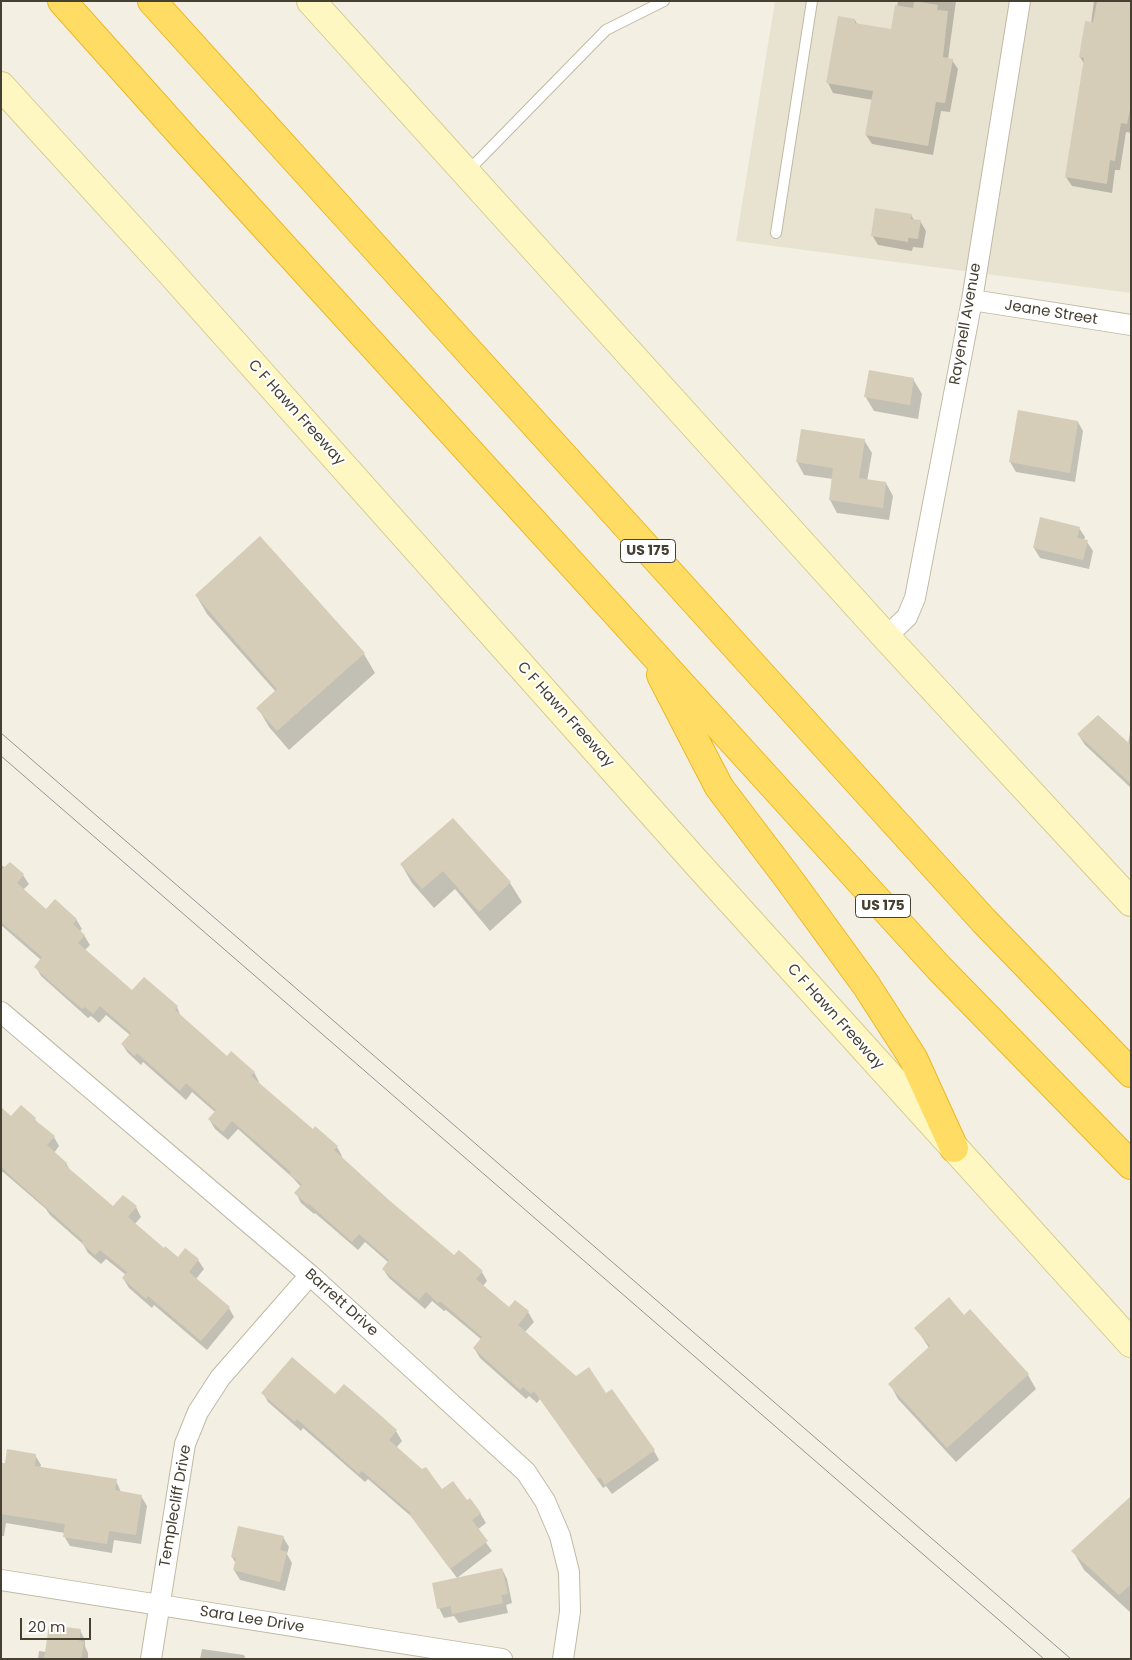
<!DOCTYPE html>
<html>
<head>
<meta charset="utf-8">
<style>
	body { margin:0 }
	#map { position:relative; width:1132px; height:1660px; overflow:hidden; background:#f3f0e3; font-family:Poppins,sans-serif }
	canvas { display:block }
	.frame { position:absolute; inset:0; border:2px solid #464033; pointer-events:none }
	.scale { position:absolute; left:20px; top:1618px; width:71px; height:22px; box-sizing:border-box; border:2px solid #464033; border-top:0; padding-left:6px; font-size:15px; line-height:18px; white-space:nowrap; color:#464033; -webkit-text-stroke:4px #fff; paint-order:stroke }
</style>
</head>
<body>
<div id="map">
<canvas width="1132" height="1660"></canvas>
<div class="frame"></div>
<div class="scale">20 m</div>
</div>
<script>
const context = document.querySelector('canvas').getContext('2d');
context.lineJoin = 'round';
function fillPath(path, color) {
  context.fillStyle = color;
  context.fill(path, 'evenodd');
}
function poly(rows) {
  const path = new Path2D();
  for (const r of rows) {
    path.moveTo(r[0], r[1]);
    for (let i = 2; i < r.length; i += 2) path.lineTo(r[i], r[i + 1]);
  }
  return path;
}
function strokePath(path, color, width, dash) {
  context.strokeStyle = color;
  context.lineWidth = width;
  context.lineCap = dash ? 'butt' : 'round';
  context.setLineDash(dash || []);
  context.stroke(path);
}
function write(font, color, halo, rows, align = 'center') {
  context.font = font + ' Poppins,sans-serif';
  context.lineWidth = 4;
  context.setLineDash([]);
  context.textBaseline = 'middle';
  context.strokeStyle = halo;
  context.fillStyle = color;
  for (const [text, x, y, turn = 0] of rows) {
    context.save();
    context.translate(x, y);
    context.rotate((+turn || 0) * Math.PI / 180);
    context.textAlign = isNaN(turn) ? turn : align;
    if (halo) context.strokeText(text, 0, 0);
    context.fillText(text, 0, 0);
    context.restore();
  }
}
const residential = poly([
	[775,1,1131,1,1131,293,736,241]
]);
const shadow = poly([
	[898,1,956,1,948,59,952,60,958,69,950,112,941,111,933,155,872,144,866,135,873,100,833,93,828,83,855,20,857,24,892,30],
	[1094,1,1131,1,1131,133,1126,132,1120,170,1115,170,1112,193,1072,186,1066,177,1085,65,1080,57,1086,22,1091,23],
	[911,215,914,220,920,221,926,231,923,248,913,247,912,251,878,245,872,235],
	[913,379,922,394,918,419,874,411,865,396],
	[1019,412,1078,422,1083,431,1075,482,1016,472,1010,462],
	[802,431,864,440,872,453,867,481,886,483,893,496,889,520,837,513,830,500,833,479,804,475,797,462],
	[1079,528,1085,537,1084,541,1087,542,1093,551,1089,569,1040,558,1034,548],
	[196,595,364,654,375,673,289,750,269,727,258,708,276,692,207,614],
	[1131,726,1131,788,1085,745,1078,734,1128,744],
	[453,820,510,883,522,902,490,931,455,889,434,908,412,883,401,864],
	[1,865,6,868,23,875,29,884,23,890,46,910,76,919,82,929,80,931,84,935,90,945,85,950,132,992,177,1007,181,1017,227,1058,254,1072,259,1082,258,1083,313,1131,337,1147,342,1156,341,1158,388,1201,454,1257,482,1272,487,1281,483,1286,509,1309,515,1301,528,1312,534,1322,525,1332,576,1378,606,1394,654,1451,659,1460,612,1494,606,1486,603,1488,540,1399,537,1403,529,1396,526,1399,480,1358,474,1348,482,1340,446,1310,444,1311,432,1301,425,1309,389,1278,383,1269,389,1263,365,1242,358,1250,315,1213,314,1214,301,1203,296,1193,301,1187,293,1178,238,1129,228,1140,215,1129,209,1119,215,1112,192,1092,186,1100,143,1062,141,1065,128,1053,122,1044,130,1035,106,1015,99,1023,91,1016,88,1018,41,976,36,967,41,960,1,925],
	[1,1109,12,1118,35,1119,38,1124,54,1137,59,1146,54,1153,66,1163,71,1172,113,1208,136,1207,141,1217,135,1224,164,1250,178,1259,198,1260,204,1269,196,1279,229,1308,234,1317,207,1350,154,1305,152,1308,129,1288,123,1278,126,1275,106,1259,101,1264,88,1253,83,1244,50,1215,46,1209,3,1172,1,1173],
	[964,1317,1028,1375,1036,1389,956,1462,898,1399,890,1384,929,1348,916,1328],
	[344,1386,396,1431,402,1441,396,1448,422,1471,441,1491,467,1502,480,1513,486,1523,477,1530,492,1551,457,1578,413,1518,368,1479,365,1482,303,1428,301,1431,268,1402,263,1393,335,1396],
	[35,1455,41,1465,40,1468,116,1481,121,1492,141,1496,147,1506,141,1544,114,1540,112,1553,70,1546,64,1536,65,1533,6,1523,4,1536,1,1536,1,1464,6,1465],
	[1131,1498,1131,1613,1084,1570,1073,1551],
	[283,1537,289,1547,287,1554,292,1563,285,1591,240,1580,234,1570,236,1564,232,1557],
	[502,1569,507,1579,512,1603,506,1605,508,1613,459,1623,454,1616,444,1618,439,1608],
	[80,1630,85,1640,85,1646,88,1653,88,1659,38,1659,39,1651,46,1652],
	[202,1649,244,1655,246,1659,200,1659]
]);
const building = poly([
	[914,1,938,5,937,10,948,11,943,57,953,59,945,103,936,102,928,146,865,135,873,91,826,83,838,16,855,19,855,23,891,29,895,5,913,8],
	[1097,1,1131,1,1131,105,1127,124,1121,123,1115,161,1110,160,1107,184,1065,177,1084,58,1079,57,1085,21,1093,22],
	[875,208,912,214,911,219,921,220,918,239,908,238,908,242,871,236],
	[869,370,914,378,910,405,864,397],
	[1018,410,1078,421,1070,473,1009,462],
	[801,429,865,439,859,478,886,482,883,508,829,500,833,468,796,462],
	[1040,517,1080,527,1077,538,1088,540,1083,560,1033,548],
	[260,536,365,653,277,731,256,708,277,689,195,595],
	[1098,715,1131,745,1131,784,1077,734],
	[453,818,511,882,479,912,443,871,422,889,400,864],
	[10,862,24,874,17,883,46,909,55,899,77,919,73,924,85,935,78,943,132,990,144,977,178,1006,175,1010,227,1056,231,1051,255,1072,251,1076,313,1129,315,1126,338,1146,334,1150,389,1200,454,1255,459,1250,483,1271,476,1279,509,1307,515,1300,529,1311,518,1325,576,1376,589,1367,606,1393,612,1389,655,1450,605,1485,600,1477,597,1479,534,1391,531,1394,523,1387,520,1390,473,1348,482,1337,440,1301,438,1303,426,1292,419,1300,382,1269,389,1260,359,1234,352,1242,309,1204,308,1205,294,1193,302,1184,289,1174,291,1172,232,1121,223,1132,208,1119,216,1110,186,1083,180,1091,137,1053,135,1056,121,1044,131,1033,100,1006,93,1014,85,1007,82,1009,55,986,34,967,42,957,1,922,1,870],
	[21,1105,36,1118,35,1120,55,1136,47,1145,67,1163,65,1165,113,1206,123,1195,137,1206,128,1217,164,1248,165,1246,178,1257,185,1248,199,1259,189,1272,230,1307,201,1341,148,1296,146,1299,122,1278,127,1272,100,1250,95,1255,81,1243,83,1241,1,1167,1,1107,11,1116],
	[949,1297,964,1315,970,1309,1029,1374,947,1448,888,1384,930,1346,914,1328],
	[292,1357,335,1394,344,1384,378,1413,397,1430,389,1440,422,1469,426,1467,442,1489,453,1481,467,1500,470,1498,481,1513,472,1520,488,1541,450,1569,409,1514,411,1513,362,1471,359,1474,297,1419,295,1422,261,1393],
	[7,1449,36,1454,35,1466,117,1479,115,1490,142,1495,136,1535,109,1531,107,1544,63,1537,65,1524,1,1514,1,1463,5,1463],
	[1131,1496,1131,1584,1119,1595,1071,1551],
	[238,1526,284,1536,280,1550,287,1552,280,1582,233,1570,236,1558,231,1557],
	[502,1568,508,1594,501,1595,503,1603,452,1614,451,1606,437,1609,432,1583],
	[49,1625,81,1629,79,1641,84,1642,81,1659,44,1659]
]);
const service = poly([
	[468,171,606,30,664,1],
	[776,233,812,1]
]);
const minor = poly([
	[972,300,1131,325],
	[886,637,907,617,915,598,972,300,1020,1],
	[1,1012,310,1275,526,1472,545,1501,560,1536,569,1572,570,1612,563,1659],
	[1,1580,502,1659],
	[151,1659,185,1444,198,1412,220,1378,310,1275]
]);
const secondary = poly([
	[311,1,886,637,1131,902],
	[1,86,164,265,695,861,1131,1343]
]);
const motorway = poly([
	[62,1,188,142,939,968,1131,1165],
	[152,1,984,921,1131,1073],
	[661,675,719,787,788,878,866,985,913,1058,954,1148]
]);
const tram = poly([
	[1,733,1071,1659],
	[1,756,1044,1659]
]);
const shields = [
	[648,551,55],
	[883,906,55]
];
const shieldNames = [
	["US 175",648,551],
	["US 175",883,906]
];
const streetNames = [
	["Jeane Street",1051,313,9],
	["Rayenell Avenue",966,324,-80],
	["C F Hawn Freeway",296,413,48],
	["C F Hawn Freeway",565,715,48],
	["C F Hawn Freeway",835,1017,48],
	["Barrett Drive",341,1303,42],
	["Templecliff Drive",176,1506,-80],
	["Sara Lee Drive",252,1620,9]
];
fillPath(residential, '#e8e3d1');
fillPath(shadow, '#0003');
fillPath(building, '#d6cdb8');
strokePath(service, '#c0b9a5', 12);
strokePath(minor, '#c0b9a5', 22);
strokePath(secondary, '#d7cc8e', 30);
strokePath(motorway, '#ebb825', 30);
strokePath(service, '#fff', 10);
strokePath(minor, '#fff', 20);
strokePath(secondary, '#fff7c2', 28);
strokePath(motorway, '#ffdc63', 28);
strokePath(tram, '#949494', 1);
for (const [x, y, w] of shields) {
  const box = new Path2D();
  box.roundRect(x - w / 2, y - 11.5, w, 23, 4);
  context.fillStyle = '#fff';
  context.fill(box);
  strokePath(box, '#464033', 1);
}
write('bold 14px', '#464033', null, shieldNames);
write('15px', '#464033', '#fff', streetNames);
</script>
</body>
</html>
